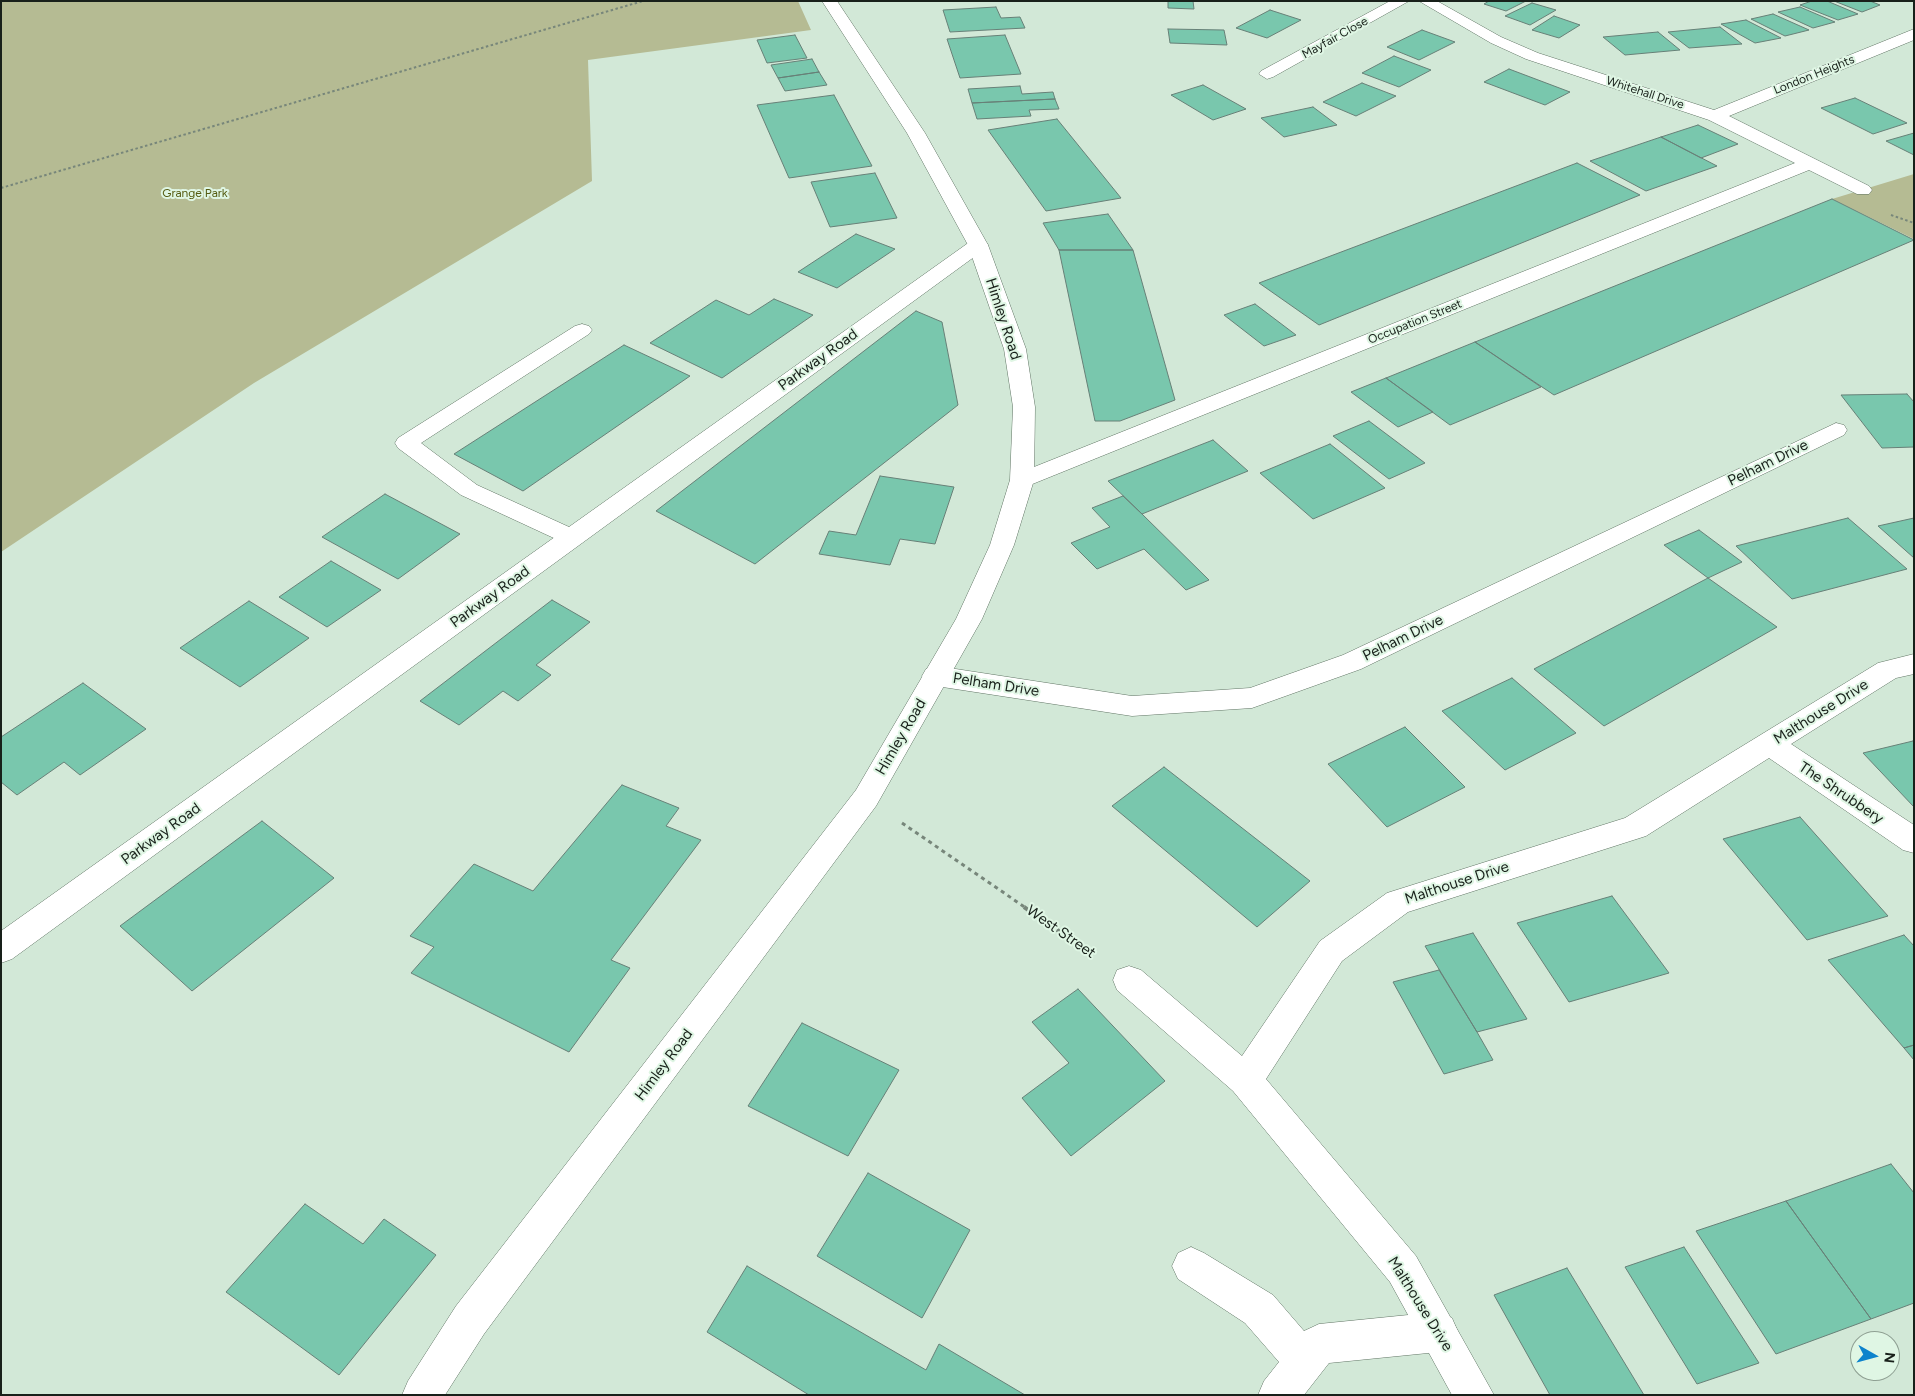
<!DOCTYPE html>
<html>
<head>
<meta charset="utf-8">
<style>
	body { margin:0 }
	#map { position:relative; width:1915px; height:1396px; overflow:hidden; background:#d2e8d7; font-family:Figtree,sans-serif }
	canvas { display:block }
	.frame { position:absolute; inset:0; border:2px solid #18201a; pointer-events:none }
	.north { position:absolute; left:1850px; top:1331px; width:50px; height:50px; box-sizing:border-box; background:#dff6e4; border:1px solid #8fa093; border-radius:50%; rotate:97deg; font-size:14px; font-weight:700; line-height:20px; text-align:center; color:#18201a }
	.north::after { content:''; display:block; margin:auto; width:18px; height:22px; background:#0d83cc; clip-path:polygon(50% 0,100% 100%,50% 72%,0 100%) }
</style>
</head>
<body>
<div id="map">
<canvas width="1915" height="1396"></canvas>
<div class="frame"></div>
<div class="north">N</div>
</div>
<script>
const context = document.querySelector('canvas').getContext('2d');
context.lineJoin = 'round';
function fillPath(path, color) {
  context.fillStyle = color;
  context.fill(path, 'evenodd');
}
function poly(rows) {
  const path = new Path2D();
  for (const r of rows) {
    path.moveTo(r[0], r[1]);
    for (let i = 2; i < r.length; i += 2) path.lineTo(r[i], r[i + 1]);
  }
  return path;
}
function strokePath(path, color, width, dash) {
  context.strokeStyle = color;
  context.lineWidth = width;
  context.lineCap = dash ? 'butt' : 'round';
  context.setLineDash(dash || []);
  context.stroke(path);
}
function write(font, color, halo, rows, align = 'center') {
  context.font = font + ' Figtree,sans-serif';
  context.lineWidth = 4;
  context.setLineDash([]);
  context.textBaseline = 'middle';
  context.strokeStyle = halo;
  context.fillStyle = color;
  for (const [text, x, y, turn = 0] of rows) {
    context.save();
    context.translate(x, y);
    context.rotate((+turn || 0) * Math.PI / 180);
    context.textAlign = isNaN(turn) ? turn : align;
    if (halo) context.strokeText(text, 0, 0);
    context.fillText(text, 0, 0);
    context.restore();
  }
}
const green = poly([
	[1,1,798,1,811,30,588,60,592,181,254,383,1,552],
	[1914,174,1914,239,1832,199]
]);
const building = poly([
	[1168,1,1193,1,1194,9,1168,8,1168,1],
	[1489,1,1526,1,1506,11,1484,4,1489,1],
	[1812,1,1827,1,1858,14,1838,20,1800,5,1812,1],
	[1834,1,1870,1,1880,5,1862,12,1834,1],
	[1532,3,1556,10,1530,25,1505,16,1532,3],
	[996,7,1001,18,1020,17,1025,28,950,32,943,10,996,7],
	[1800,7,1835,22,1813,28,1778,12,1800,7],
	[1270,10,1301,20,1267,38,1236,28,1270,10],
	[1773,14,1809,30,1785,36,1751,19,1773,14],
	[1554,16,1580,25,1559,38,1532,30,1554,16],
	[1746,20,1781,38,1755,43,1721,24,1746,20],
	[1720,27,1742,44,1689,48,1668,32,1720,27],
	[1168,29,1224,30,1227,45,1170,43,1168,29],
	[1422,30,1455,42,1419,60,1387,47,1422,30],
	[1658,32,1680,50,1625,55,1603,37,1658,32],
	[795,35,807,58,767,63,757,40,795,35],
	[1005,35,1021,74,960,78,947,39,1005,35],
	[1394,56,1431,70,1399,87,1362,73,1394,56],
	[812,59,819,72,778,78,771,65,812,59],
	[1509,69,1570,92,1545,105,1484,82,1509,69],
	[819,72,827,85,785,91,778,78,819,72],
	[1362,83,1396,96,1356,116,1323,102,1362,83],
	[1203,85,1246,109,1213,120,1171,95,1203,85],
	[1020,86,1022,94,1053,92,1055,99,972,103,968,89,1020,86],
	[834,95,872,166,789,178,757,105,834,95],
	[1855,98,1907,123,1873,134,1821,108,1855,98],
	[1055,99,1059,109,1029,110,1031,116,977,119,972,103,1055,99],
	[1313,107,1337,125,1284,137,1261,118,1313,107],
	[1057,119,1121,198,1046,211,988,130,1057,119],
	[1698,125,1738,144,1701,158,1661,137,1698,125],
	[1914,133,1914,155,1886,141,1914,133],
	[1661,137,1717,166,1646,191,1590,161,1661,137],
	[1577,163,1640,195,1319,325,1259,283,1577,163],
	[875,173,897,218,830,227,811,182,875,173],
	[1832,199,1914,240,1554,395,1475,342,1832,199],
	[1108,214,1133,250,1059,250,1043,223,1108,214],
	[856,234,895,249,837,288,798,272,856,234],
	[1059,250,1133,250,1175,400,1120,421,1095,421,1059,250],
	[774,299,813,315,722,378,650,343,716,300,749,315,774,299],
	[1255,304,1296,335,1264,346,1224,315,1255,304],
	[916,311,942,322,958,405,755,564,656,511,916,311],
	[1475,342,1541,387,1450,425,1386,378,1475,342],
	[624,345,690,376,523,491,454,454,624,345],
	[1386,378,1433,412,1398,427,1351,392,1386,378],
	[1907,394,1914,402,1914,447,1882,448,1841,395,1907,394],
	[1369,421,1425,463,1389,479,1333,436,1369,421],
	[1213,440,1248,471,1142,514,1108,481,1213,440],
	[1330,444,1385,488,1313,519,1260,473,1330,444],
	[880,476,954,487,935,544,900,539,890,565,819,554,829,531,856,535,880,476],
	[385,494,460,534,398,579,322,537,385,494],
	[1123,496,1142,514,1209,580,1186,590,1144,549,1097,569,1071,543,1110,527,1092,508,1123,496],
	[1848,518,1907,569,1792,599,1736,546,1848,518],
	[1914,518,1914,558,1878,526,1914,518],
	[1699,530,1742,562,1708,578,1664,545,1699,530],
	[331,561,381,590,327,627,279,597,331,561],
	[1708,578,1777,627,1604,726,1534,669,1708,578],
	[552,600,590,622,536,665,551,675,518,701,503,691,459,725,420,701,552,600],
	[249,601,309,638,240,687,180,648,249,601],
	[1512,678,1576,733,1505,770,1442,711,1512,678],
	[83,683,146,729,80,775,64,762,17,795,1,782,1,737,83,683],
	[1405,727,1465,787,1387,827,1328,764,1405,727],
	[1913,741,1914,742,1914,807,1863,753,1913,741],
	[1164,767,1310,881,1257,927,1112,806,1164,767],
	[622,785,679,808,666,826,701,840,611,960,630,968,569,1052,411,973,434,947,410,936,474,864,533,891,622,785],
	[1800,817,1888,916,1807,940,1723,839,1800,817],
	[262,821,334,878,192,991,120,926,262,821],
	[1612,896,1669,973,1569,1002,1517,923,1612,896],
	[1473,933,1527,1019,1477,1032,1425,946,1473,933],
	[1904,935,1914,946,1914,1045,1904,1048,1828,960,1904,935],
	[1439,970,1477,1032,1493,1060,1444,1074,1393,982,1439,970],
	[1078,989,1165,1081,1071,1156,1022,1098,1069,1063,1032,1022,1078,989],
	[802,1023,899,1070,848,1156,748,1106,802,1023],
	[1914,1045,1914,1060,1904,1048,1914,1045],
	[1891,1164,1914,1193,1914,1303,1871,1319,1786,1201,1891,1164],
	[868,1173,970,1230,922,1318,817,1256,868,1173],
	[1786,1201,1871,1319,1776,1354,1696,1231,1786,1201],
	[305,1204,363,1244,384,1219,436,1255,339,1375,226,1292,305,1204],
	[1684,1247,1759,1363,1697,1384,1625,1267,1684,1247],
	[747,1266,926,1370,939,1344,1025,1395,809,1395,707,1332,747,1266],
	[1567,1268,1644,1395,1550,1395,1494,1295,1567,1268]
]);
const pathFar2 = poly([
	[1,188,643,1],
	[1891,215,1914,223]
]);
const pathFar1 = poly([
	[902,823,1026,908]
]);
const path = poly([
	[1024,907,1092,954]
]);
const lane = poly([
	[582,324,589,326,592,330,589,334,421,443,477,485,580,532,583,538,580,544,571,546,461,495,398,448,395,443,398,438,575,326,582,324],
	[1191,1247,1204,1253,1273,1295,1304,1331,1319,1324,1438,1312,1452,1318,1458,1332,1452,1346,1438,1352,1329,1363,1304,1395,1258,1395,1264,1381,1279,1362,1245,1323,1178,1279,1172,1266,1178,1253,1191,1247]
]);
const street = poly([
	[1390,1,1409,1,1273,77,1267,79,1259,74,1261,71,1390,1],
	[1419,1,1437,1,1501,37,1538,53,1714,110,1914,29,1914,40,1729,116,1869,186,1872,190,1869,194,1857,194,1809,170,1030,485,1022,487,1014,485,1010,480,1014,475,1795,163,1709,120,1526,59,1491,43,1419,1],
	[978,239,985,241,988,245,985,249,12,959,1,963,1,931,971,241,978,239],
	[1836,423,1844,425,1847,430,1844,435,1361,669,1252,708,1132,716,936,686,926,683,922,676,926,669,936,666,1132,696,1250,688,1343,655,1836,423],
	[1914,654,1914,674,1896,678,1791,744,1914,825,1914,853,1903,850,1769,758,1646,836,1408,912,1342,961,1266,1079,1416,1256,1494,1395,1452,1395,1390,1282,1233,1091,1117,990,1113,980,1117,970,1129,966,1141,970,1242,1056,1320,941,1387,893,1625,818,1878,663,1914,654]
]);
const secondary = poly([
	[822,1,837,1,925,133,988,245,1026,349,1035,407,1034,480,1014,545,982,619,876,806,484,1334,445,1395,402,1395,408,1381,456,1306,856,790,956,619,990,545,1010,480,1013,407,1004,349,968,245,907,133,822,1]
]);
const farStreetnames = [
	["Mayfair Close",1335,38,-29],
	["London Heights",1814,75,-22],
	["Whitehall Drive",1645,93,18],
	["Occupation Street",1415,322,-22]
];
const farParknames = [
	["Grange Park",195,193]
];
const streetNames = [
	["Himley Road",1003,319,72],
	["Parkway Road",818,360,-36],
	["Pelham Drive",1768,463,-26],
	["Parkway Road",490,597,-36],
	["Pelham Drive",1403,638,-26],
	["Pelham Drive",996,685,9],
	["Malthouse Drive",1821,712,-32],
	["Himley Road",901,737,-60],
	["The Shrubbery",1841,793,34],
	["Parkway Road",161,834,-36],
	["Malthouse Drive",1457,883,-18],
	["West Street",1061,932,35],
	["Himley Road",664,1065,-53],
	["Malthouse Drive",1420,1304,58]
];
fillPath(green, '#b5bb93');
fillPath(building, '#79c7ad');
strokePath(building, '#678077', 1);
strokePath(lane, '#617565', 1);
strokePath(street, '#617565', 1);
strokePath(secondary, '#617565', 1);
strokePath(pathFar2, '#77867a', 2, [2.5, 2.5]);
strokePath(pathFar1, '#77867a', 3, [4, 4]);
strokePath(path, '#77867a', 4, [5, 5]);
fillPath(lane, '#fff');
fillPath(street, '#fff');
fillPath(secondary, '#fff');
write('12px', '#18201a', '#dff6e4', farStreetnames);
write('12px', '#555c12', '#dff6e4', farParknames);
write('15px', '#18201a', '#dff6e4', streetNames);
</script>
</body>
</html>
